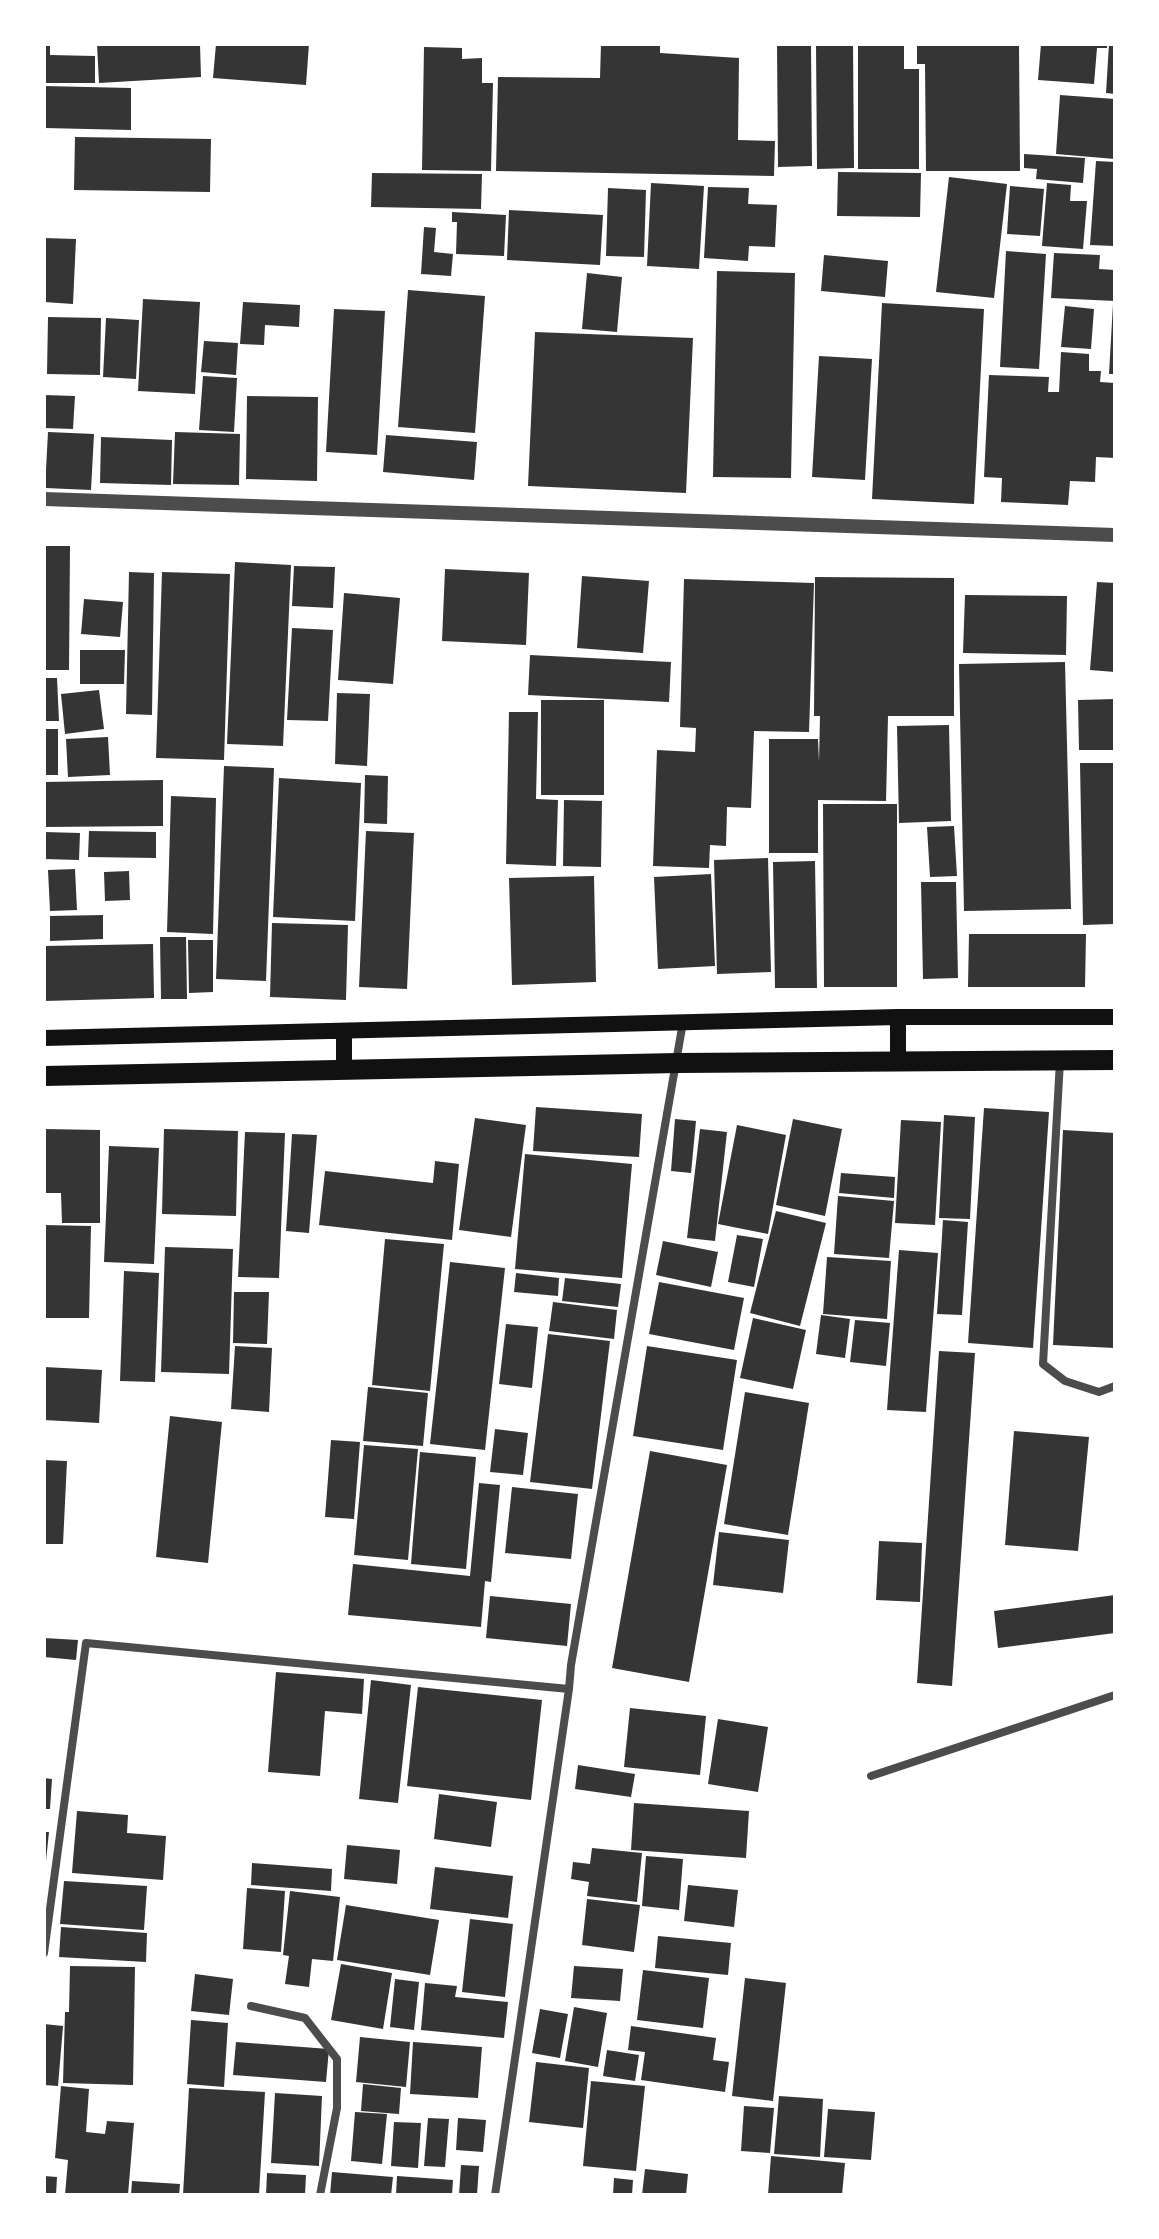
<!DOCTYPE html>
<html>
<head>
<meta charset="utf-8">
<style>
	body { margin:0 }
	#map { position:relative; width:1159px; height:2239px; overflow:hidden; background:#fff; font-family:Spectral,serif }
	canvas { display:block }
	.frame { position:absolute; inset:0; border:46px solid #fff; pointer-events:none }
</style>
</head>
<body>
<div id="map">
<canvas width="1159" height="2239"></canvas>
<div class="frame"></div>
</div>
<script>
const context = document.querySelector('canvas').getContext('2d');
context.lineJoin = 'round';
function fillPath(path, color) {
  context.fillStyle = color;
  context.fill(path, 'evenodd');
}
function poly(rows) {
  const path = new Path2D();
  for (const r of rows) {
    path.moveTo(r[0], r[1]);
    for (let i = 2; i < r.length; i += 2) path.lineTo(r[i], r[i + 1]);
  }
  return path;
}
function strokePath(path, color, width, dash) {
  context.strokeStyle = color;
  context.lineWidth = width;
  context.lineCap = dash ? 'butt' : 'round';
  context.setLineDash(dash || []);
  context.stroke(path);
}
const building = poly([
	[44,44,50,44,50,55,95,56,95,83,44,83],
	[97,44,200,44,201,77,99,83],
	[216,44,309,44,306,85,213,78],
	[601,44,660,44,660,53,739,58,738,140,775,141,774,176,496,171,498,77,600,78],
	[777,44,811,44,812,166,778,167],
	[816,44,853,44,854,168,817,169],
	[858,44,904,44,904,69,919,69,919,169,858,169],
	[917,44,1019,44,1020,171,926,171,925,64,917,64],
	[1041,44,1107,44,1107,48,1097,48,1094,84,1038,80],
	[1109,44,1115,44,1115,94,1106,93],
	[424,47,462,48,462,59,482,58,482,83,493,83,491,171,422,170],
	[44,86,131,88,131,130,44,128],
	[1060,95,1115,99,1115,159,1056,154],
	[75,137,211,139,210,192,74,190],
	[1024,154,1085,158,1083,183,1036,179,1037,169,1024,168],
	[1096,161,1115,162,1114,246,1090,245],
	[838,172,921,173,920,217,837,216],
	[372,173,482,174,481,209,371,207],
	[949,177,1007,184,994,298,936,292],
	[651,183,704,186,699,269,647,266],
	[1047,183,1071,185,1070,201,1087,201,1083,249,1042,246],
	[1010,186,1044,189,1040,236,1007,234],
	[708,187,749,188,748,204,777,205,775,247,749,246,748,261,704,258],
	[608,188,646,190,644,257,606,256],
	[509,210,603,215,600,265,507,260],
	[452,212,506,215,504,256,456,254,457,222,452,222],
	[424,227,436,228,434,252,453,254,451,276,421,274],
	[44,238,76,239,73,304,44,302],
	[1006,251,1046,254,1039,369,1000,367],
	[1054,253,1100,255,1099,269,1115,270,1115,301,1051,298],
	[824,255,888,261,885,297,821,291],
	[717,271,795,273,791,478,713,477],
	[587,273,622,277,617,332,582,329],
	[408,290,485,296,475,433,398,427],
	[143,299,200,302,195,394,138,391],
	[243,302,300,305,299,327,265,325,264,345,240,344],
	[882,303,984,309,974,504,872,499],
	[1113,304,1115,304,1115,374,1109,374],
	[1065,306,1094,309,1091,349,1061,347],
	[334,309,385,311,377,455,326,452],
	[48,317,101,318,100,375,47,374],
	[106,318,139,320,136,379,103,377],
	[535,332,693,338,686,493,528,486],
	[204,341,238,343,236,375,201,372],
	[1061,352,1089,354,1089,371,1101,371,1100,382,1115,383,1115,458,1096,457,1095,482,1070,481,1068,505,1001,502,1002,478,984,477,989,375,1049,377,1048,392,1059,392],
	[819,356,872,359,865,480,812,477],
	[203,376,237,378,234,432,199,430],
	[44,395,75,396,73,429,44,428],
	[247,396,318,397,317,481,246,479],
	[48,432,94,434,91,490,45,488],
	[175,432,240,434,239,485,173,484],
	[386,435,477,442,474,480,383,472],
	[101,437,172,440,171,485,100,483],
	[44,546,70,546,69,670,44,670],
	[235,562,291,565,283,746,227,744],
	[294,566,335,567,333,608,292,606],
	[445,569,529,573,526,645,442,641],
	[129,572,154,573,152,715,126,714],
	[162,572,230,574,224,760,156,758],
	[582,576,649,581,643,653,577,648],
	[815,577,954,578,954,716,888,716,886,801,818,800,818,853,769,853,769,739,818,739,819,762,820,716,814,716],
	[684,579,814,583,809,732,754,731,751,808,727,807,726,846,710,845,709,868,653,866,657,750,695,752,696,728,680,727],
	[1097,582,1115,583,1115,672,1090,670],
	[344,593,400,598,393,684,338,680],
	[965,595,1067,596,1066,655,963,653],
	[84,599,123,602,120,637,81,634],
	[292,628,333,630,328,721,287,720],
	[80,650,125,650,124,684,80,684],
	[530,655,671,662,669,702,528,695],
	[1065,662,1071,909,964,911,959,664],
	[44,678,57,678,59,721,44,721],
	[99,690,104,729,65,734,61,694],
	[337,693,370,694,367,766,335,764],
	[1115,699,1115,750,1079,750,1078,700],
	[541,700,604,700,604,795,541,795],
	[509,712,538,712,536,799,558,800,556,866,506,864],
	[949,725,951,821,899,823,897,726],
	[44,729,58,729,58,775,44,775],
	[108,737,110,775,68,777,66,739],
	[1080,763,1115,763,1115,924,1083,925],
	[224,766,274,768,266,981,216,979],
	[365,775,388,776,387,824,364,823],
	[279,778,361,783,355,921,273,917],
	[163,780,163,826,44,827,44,782],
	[171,796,216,798,213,934,167,932],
	[564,800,602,801,601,867,563,866],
	[823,804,897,804,897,987,824,987],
	[954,826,957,876,930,877,927,827],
	[89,831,156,832,156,858,88,857],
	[366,831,414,833,407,989,359,987],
	[44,832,80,833,79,860,44,859],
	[768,858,771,972,717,974,714,860],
	[815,861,817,988,775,988,773,862],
	[75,869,77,910,50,911,48,870],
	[129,871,130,900,105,901,104,872],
	[711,874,715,966,658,969,654,877],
	[594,876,596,982,512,985,509,878],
	[921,882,956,882,958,978,923,979],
	[103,915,103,939,50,941,50,916],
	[272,923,348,925,346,1000,270,997],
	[969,934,1086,934,1085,987,968,987],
	[160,937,186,937,187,999,161,999],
	[188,940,213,940,213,992,189,993],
	[153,944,154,998,44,1001,44,946],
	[536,1107,642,1114,639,1157,533,1151],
	[984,1108,1049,1112,1033,1348,968,1343],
	[944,1115,975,1117,970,1219,939,1218],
	[475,1118,526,1125,511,1237,459,1230],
	[675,1119,696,1121,691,1173,671,1171],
	[793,1119,842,1129,825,1216,776,1205],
	[901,1120,941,1122,935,1225,895,1223],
	[737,1125,786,1135,768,1234,718,1224],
	[44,1129,100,1130,100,1223,62,1223,61,1193,44,1193],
	[164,1129,238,1131,236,1216,162,1214],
	[700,1129,727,1132,715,1241,687,1238],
	[1063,1130,1115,1133,1115,1348,1053,1345],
	[245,1132,285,1133,279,1278,238,1277],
	[292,1134,317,1135,309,1233,286,1231],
	[109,1146,159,1148,154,1264,104,1262],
	[525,1154,632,1164,622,1278,515,1269],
	[435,1161,459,1164,452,1240,319,1225,325,1171,433,1183],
	[841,1173,895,1177,894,1198,839,1193],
	[838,1196,894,1201,889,1258,834,1254],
	[776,1211,826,1223,800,1326,750,1313],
	[943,1220,968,1222,962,1315,937,1314],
	[44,1225,91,1226,89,1318,44,1318],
	[737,1235,763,1239,754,1287,728,1282],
	[385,1239,444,1244,430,1391,372,1385],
	[663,1241,718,1252,711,1287,656,1275],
	[165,1247,233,1249,229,1374,161,1372],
	[899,1250,938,1253,926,1412,887,1410],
	[827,1257,891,1261,887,1319,823,1314],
	[450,1262,505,1268,485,1450,430,1444],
	[124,1271,159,1273,155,1382,120,1381],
	[516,1273,559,1278,558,1296,514,1292],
	[565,1278,621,1284,618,1307,562,1301],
	[659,1282,744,1298,734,1350,649,1334],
	[234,1292,269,1292,267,1344,233,1343],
	[553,1302,617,1310,614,1339,549,1331],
	[821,1315,850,1319,845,1358,816,1354],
	[753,1318,806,1330,793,1389,740,1378],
	[855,1320,890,1323,886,1366,850,1362],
	[506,1324,538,1327,532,1388,499,1384],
	[548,1334,610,1341,592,1489,530,1482],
	[235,1346,272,1348,269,1412,231,1409],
	[647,1346,737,1360,723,1450,633,1436],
	[939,1351,975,1353,952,1686,917,1683],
	[44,1367,102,1370,99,1423,44,1420],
	[368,1387,428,1393,423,1446,363,1441],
	[745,1392,809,1403,788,1535,724,1524],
	[170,1416,222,1422,208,1563,156,1557],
	[495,1429,528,1433,523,1475,490,1472],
	[1014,1431,1089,1437,1078,1551,1005,1545],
	[331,1440,360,1442,354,1519,325,1517],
	[364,1445,418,1449,408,1560,354,1555],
	[650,1451,727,1465,689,1682,612,1668],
	[420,1452,476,1457,466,1569,411,1564],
	[44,1460,67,1461,63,1544,44,1544],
	[479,1483,500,1485,491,1582,485,1581,481,1627,348,1615,353,1564,470,1576],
	[512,1487,578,1494,571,1559,505,1553],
	[719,1532,789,1540,783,1593,713,1585],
	[879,1541,922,1543,920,1602,876,1600],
	[1115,1595,1115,1633,998,1648,994,1611],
	[490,1596,571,1604,567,1646,486,1638],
	[44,1638,78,1640,76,1660,44,1657],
	[276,1672,364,1679,362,1714,325,1711,320,1776,268,1772],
	[371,1680,411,1685,398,1803,359,1799],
	[418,1687,542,1700,531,1800,407,1786],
	[630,1708,706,1716,700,1775,624,1767],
	[718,1719,768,1727,758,1792,708,1784],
	[578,1765,635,1774,631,1797,575,1789],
	[44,1778,52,1779,50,1809,44,1809],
	[439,1794,497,1802,491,1847,434,1839],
	[634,1803,749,1811,746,1858,631,1850],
	[77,1811,128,1815,127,1833,166,1836,163,1880,72,1873],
	[44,1832,49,1832,46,1861,44,1861],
	[347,1845,400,1850,397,1884,344,1879],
	[592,1848,642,1853,637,1902,587,1896,589,1882,571,1879,573,1862,590,1864],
	[646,1856,683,1859,679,1910,642,1906],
	[252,1863,332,1869,331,1891,251,1885],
	[435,1867,513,1876,508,1918,430,1909],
	[64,1881,147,1886,144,1930,60,1924],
	[688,1885,738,1890,734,1927,684,1921],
	[247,1888,285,1891,281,1952,243,1949],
	[290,1891,340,1897,333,1961,312,1959,309,1987,285,1984,289,1956,283,1955],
	[587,1899,640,1905,634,1952,582,1945],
	[346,1905,439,1920,430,1975,337,1960],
	[470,1919,513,1924,505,1997,462,1992],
	[61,1927,147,1933,146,1962,59,1957],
	[658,1936,731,1943,728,1975,655,1968],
	[341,1964,392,1973,383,2029,331,2020],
	[70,1966,135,1967,133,2085,63,2083,65,2012,69,2012],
	[574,1966,623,1969,620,2001,571,1998],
	[643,1970,709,1978,703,2028,637,2020],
	[195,1974,233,1979,229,2015,191,2011],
	[745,1978,786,1983,773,2101,732,2096],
	[395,1979,419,1982,414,2030,390,2027],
	[425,1983,457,1986,455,1997,508,2002,504,2038,421,2030],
	[574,2007,607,2013,598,2067,565,2061],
	[540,2009,568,2014,560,2058,532,2053],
	[191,2020,228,2023,224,2087,187,2084],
	[44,2024,63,2026,58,2086,44,2085],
	[631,2026,716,2038,713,2060,729,2062,725,2092,641,2080,645,2052,628,2050],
	[360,2037,410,2042,406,2087,356,2082],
	[236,2042,329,2049,326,2082,233,2075],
	[413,2042,482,2047,478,2098,410,2094],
	[607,2050,639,2055,635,2081,603,2076],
	[536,2062,589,2068,583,2128,529,2122],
	[591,2081,645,2086,636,2171,583,2166],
	[363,2084,401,2088,399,2114,361,2111],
	[61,2086,89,2089,86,2132,105,2134,107,2121,134,2123,128,2195,65,2195,68,2160,55,2158],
	[189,2088,265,2092,259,2195,183,2195],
	[275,2093,322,2096,319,2166,271,2163],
	[779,2096,823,2099,820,2157,774,2154],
	[744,2106,774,2108,770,2153,741,2151],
	[828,2109,875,2112,871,2160,824,2157],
	[355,2112,387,2114,382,2164,351,2161],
	[428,2118,449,2119,445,2167,424,2166],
	[458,2118,486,2120,483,2152,456,2150],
	[394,2122,421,2123,418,2168,391,2166],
	[771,2156,845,2163,842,2195,768,2195],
	[461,2165,479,2166,477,2195,459,2195],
	[645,2169,688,2174,686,2195,642,2195],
	[332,2172,393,2177,391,2195,330,2195],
	[267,2173,306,2175,305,2195,266,2195],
	[44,2176,57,2177,56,2195,44,2195],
	[397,2176,453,2180,452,2195,396,2195],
	[614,2178,633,2180,632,2195,613,2195],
	[132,2181,180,2184,179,2195,131,2195]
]);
const minor = poly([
	[1060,1061,1043,1364,1065,1381,1099,1392,1115,1386],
	[871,1776,1115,1695],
	[44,1953,86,1643,569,1689],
	[251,2006,305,2018,337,2059,337,2108,320,2195],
	[495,2195,569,1689,571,1665,683,1022]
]);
const tertiary = poly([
	[44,499,1115,535]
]);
const secondary = poly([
	[898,1017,898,1060],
	[344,1031,344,1071],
	[44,1038,898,1017,1115,1017]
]);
const primary = poly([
	[44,1076,678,1063,1115,1060]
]);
fillPath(building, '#353535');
strokePath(minor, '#4c4c4c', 8);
strokePath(tertiary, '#4c4c4c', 14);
strokePath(secondary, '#111', 16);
strokePath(primary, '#111', 20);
</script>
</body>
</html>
